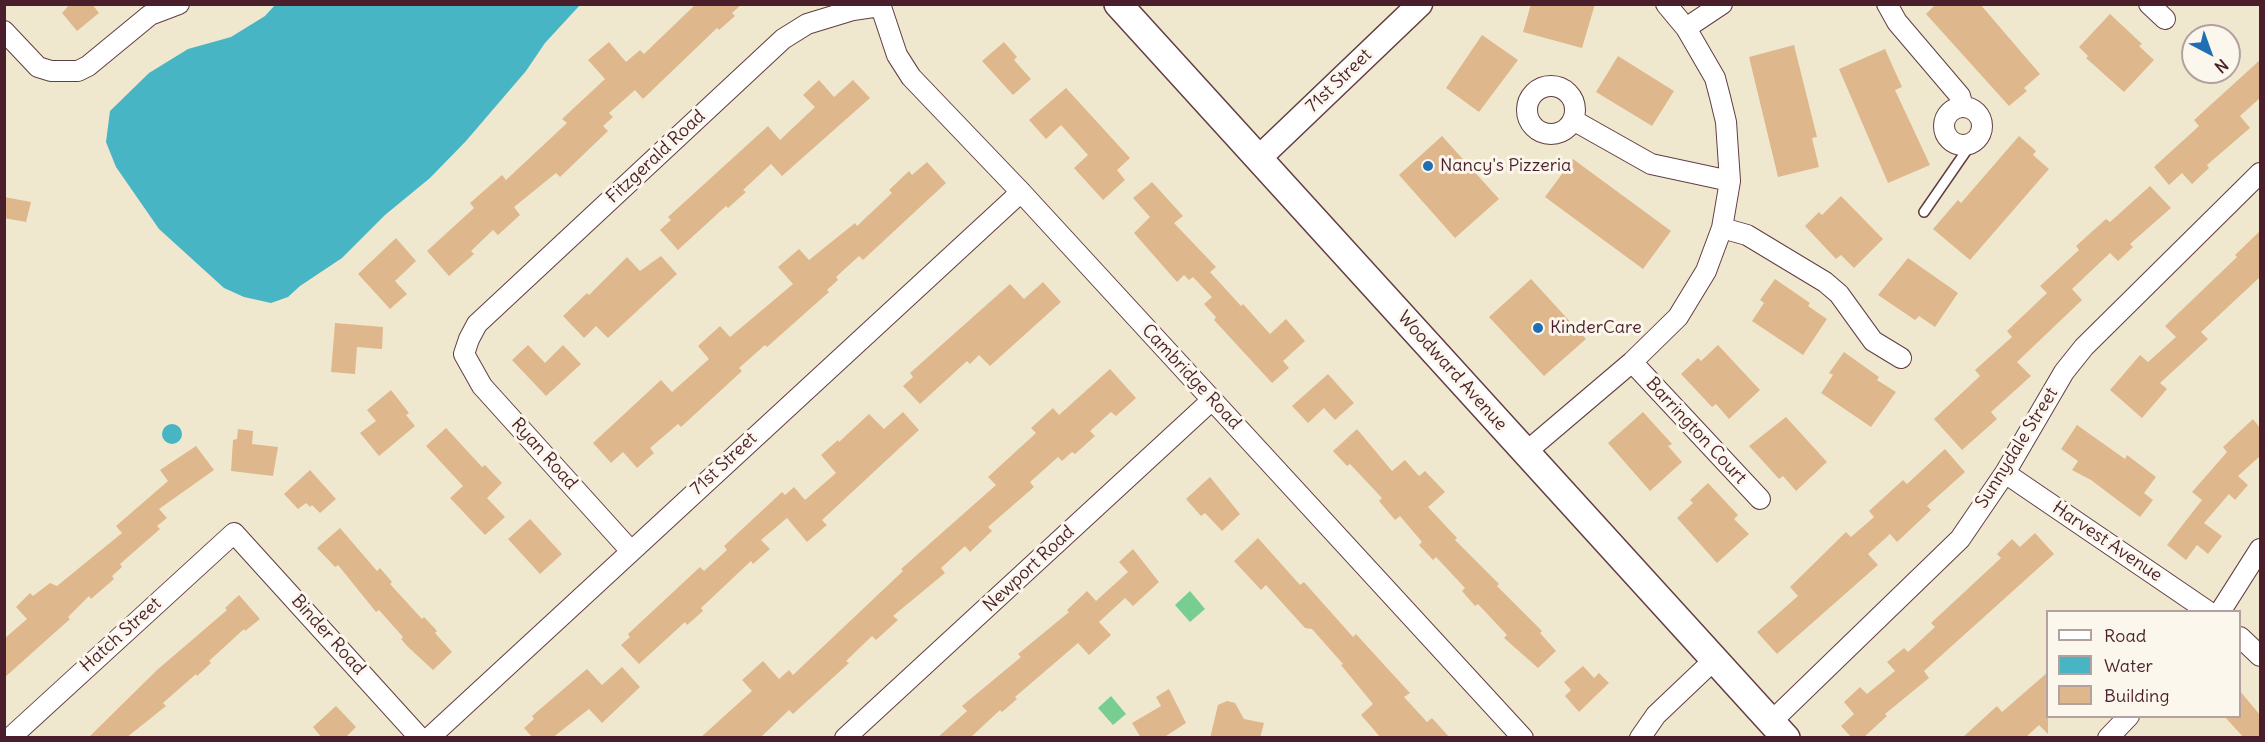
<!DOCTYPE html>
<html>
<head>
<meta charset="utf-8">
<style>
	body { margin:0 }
	#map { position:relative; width:2265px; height:742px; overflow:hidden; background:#f0e8ce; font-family:Delius,sans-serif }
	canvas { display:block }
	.frame { position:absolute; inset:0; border:6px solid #4a1f2b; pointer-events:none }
	.legend { position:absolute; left:2046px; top:610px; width:195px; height:108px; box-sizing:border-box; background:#fbf7ec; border:2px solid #b4a19f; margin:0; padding:8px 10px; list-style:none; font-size:18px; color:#4a1f2b }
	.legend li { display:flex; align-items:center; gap:12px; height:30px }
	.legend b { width:30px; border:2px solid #b4a19f }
	.north { position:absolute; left:2181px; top:24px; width:60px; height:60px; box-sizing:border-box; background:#fbf7ec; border:2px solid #b4a19f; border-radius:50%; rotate:139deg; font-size:16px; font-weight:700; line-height:24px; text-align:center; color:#4a1f2b }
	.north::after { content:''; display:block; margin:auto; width:21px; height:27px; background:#1f6fb2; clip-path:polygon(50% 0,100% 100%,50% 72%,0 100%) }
</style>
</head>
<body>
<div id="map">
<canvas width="2265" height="742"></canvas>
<div class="frame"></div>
<ul class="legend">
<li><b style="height:8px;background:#fff"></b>Road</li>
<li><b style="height:16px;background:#48b5c4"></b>Water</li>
<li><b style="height:16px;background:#dfb78d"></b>Building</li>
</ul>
<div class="north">N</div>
</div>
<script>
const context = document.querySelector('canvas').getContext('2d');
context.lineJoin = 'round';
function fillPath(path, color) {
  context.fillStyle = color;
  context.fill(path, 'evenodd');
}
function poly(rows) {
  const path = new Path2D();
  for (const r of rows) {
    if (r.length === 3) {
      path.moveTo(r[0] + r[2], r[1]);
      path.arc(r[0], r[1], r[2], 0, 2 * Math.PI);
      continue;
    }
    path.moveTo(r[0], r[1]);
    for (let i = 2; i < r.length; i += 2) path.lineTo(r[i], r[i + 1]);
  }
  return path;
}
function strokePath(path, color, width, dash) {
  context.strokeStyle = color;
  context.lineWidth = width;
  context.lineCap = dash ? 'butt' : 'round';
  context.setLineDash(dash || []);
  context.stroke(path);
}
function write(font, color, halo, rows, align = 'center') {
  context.font = font + ' Delius,sans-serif';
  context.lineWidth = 6;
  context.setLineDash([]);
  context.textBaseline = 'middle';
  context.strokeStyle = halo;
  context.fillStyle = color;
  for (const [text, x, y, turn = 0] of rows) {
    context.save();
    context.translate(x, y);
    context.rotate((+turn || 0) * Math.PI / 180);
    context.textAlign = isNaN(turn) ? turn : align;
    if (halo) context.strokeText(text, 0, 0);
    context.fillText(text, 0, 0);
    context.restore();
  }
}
const green = poly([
	[1190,591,1205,609,1190,622,1175,605],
	[1111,696,1126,714,1113,725,1098,708]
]);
const water = poly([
	[275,5,275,4,580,5,545,43,526,71,466,141,430,178,385,215,342,258,300,286,288,297,271,303,244,297,224,288,159,229,116,167,106,142,110,111,149,73,188,49,231,37,265,16],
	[172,434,10]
]);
const building = poly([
	[70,4,92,4,99,13,77,31,62,13],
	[696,4,742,4,732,13,735,16,719,30,717,28,643,99,635,90,609,113,613,117,603,126,608,131,560,177,556,173,514,207,520,215,498,235,493,230,471,251,474,254,449,276,427,251,474,208,470,203,502,175,506,180,567,123,562,119,605,79,588,60,609,42,626,62,640,50,644,54],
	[1531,4,1595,4,1582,48,1523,32],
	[1936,4,1980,4,2040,74,2024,88,2027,91,2009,106,1926,14],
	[2110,14,2142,44,2139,46,2154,60,2124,92,2086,58,2088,56,2079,47],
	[1482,35,1518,60,1479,112,1446,88],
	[1004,42,1017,57,1014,60,1031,79,1013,95,982,61],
	[1794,45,1817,137,1812,138,1819,167,1778,177,1749,57],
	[1885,49,1902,87,1895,90,1930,165,1888,183,1839,69],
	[1618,56,1674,91,1652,126,1596,92],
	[2260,60,2260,98,2240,116,2250,128,2207,165,2209,168,2192,184,2182,173,2169,185,2154,167,2199,126,2194,120],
	[819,80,834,97,853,80,870,98,782,176,771,164,743,190,746,192,728,208,726,206,678,250,660,230,671,220,668,217,768,126,780,140,815,107,803,95],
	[1066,88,1130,158,1117,170,1125,180,1103,200,1074,168,1088,155,1061,125,1046,139,1029,120],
	[1442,136,1499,199,1455,238,1399,175],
	[2019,136,2036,151,2033,155,2049,169,1970,260,1933,229,1958,200,1961,203],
	[1573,159,1671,231,1643,269,1545,197],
	[927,162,946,183,863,260,859,256,836,277,838,280,827,290,829,292,767,347,765,345,739,368,742,371,681,427,678,424,650,448,654,453,637,468,623,452,611,463,593,443,661,380,672,392,709,359,698,346,720,326,730,337,793,284,778,267,799,249,809,260,855,223,857,226,892,193,889,190,909,171,912,175],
	[1152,182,1183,216,1174,223,1216,267,1210,272,1241,306,1243,304,1270,334,1286,319,1305,341,1283,361,1289,368,1272,383,1214,320,1216,317,1204,304,1212,297,1193,277,1189,280,1184,275,1177,282,1134,233,1150,217,1133,198],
	[2150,186,2171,208,2130,244,2133,247,2118,261,2110,253,2072,289,2082,300,2017,362,2031,376,1991,412,1997,419,1962,450,1934,419,1980,376,1975,370,2012,337,2007,331,2047,293,2040,286,2079,250,2076,246,2106,219,2110,222],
	[1841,196,1883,239,1854,268,1841,255,1836,259,1805,226,1819,212,1822,215],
	[4,197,31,202,26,222,4,218],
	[2260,231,2260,277,2201,332,2208,339,2160,383,2167,389,2142,418,2110,390,2140,355,2148,362,2176,337,2165,326,2237,257,2235,255],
	[396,238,416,261,395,281,407,294,390,309,358,274],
	[661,256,677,274,608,338,596,326,584,338,563,316,587,293,589,295,627,257,640,271],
	[1908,258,1958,293,1935,327,1919,316,1915,320,1878,295],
	[1531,279,1586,339,1544,376,1489,317],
	[1775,279,1810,303,1808,306,1827,319,1803,355,1752,321,1764,303,1760,300],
	[1043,282,1061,302,990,366,979,355,970,364,967,361,920,404,903,386,913,377,910,373,1010,284,1024,299],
	[335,323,383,327,382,349,357,347,355,374,331,372],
	[528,345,545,363,563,345,581,364,546,396,512,360],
	[1718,345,1760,390,1729,419,1716,404,1712,407,1681,374,1698,358,1701,361],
	[1844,352,1879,377,1877,380,1896,392,1871,427,1821,393,1833,375,1829,373],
	[1110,369,1136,398,1116,416,1111,412,1090,431,1095,436,1075,454,1072,452,1062,461,1058,457,1030,482,1034,487,988,527,992,531,970,552,965,546,941,568,945,573,893,616,898,620,876,640,872,636,846,661,849,663,793,714,789,710,760,738,700,738,752,691,742,680,763,661,779,679,789,670,793,675,903,571,901,569,996,485,988,477,1036,433,1031,428,1053,408,1059,415],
	[1328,374,1354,403,1335,420,1324,408,1308,423,1292,406],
	[391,390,409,413,406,415,415,426,379,456,360,433,376,421,367,410],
	[903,412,919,430,822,520,827,525,807,542,787,518,761,540,770,549,753,564,751,561,701,608,703,611,687,625,685,622,639,664,621,645,630,637,628,634,700,567,704,571,727,550,724,546,782,492,785,495,794,487,805,500,836,473,821,455,838,440,839,442,869,414,884,429],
	[1643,412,1672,444,1668,446,1682,462,1650,491,1608,443],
	[1786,417,1827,462,1796,491,1783,476,1779,479,1749,446],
	[2253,419,2260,428,2260,456,2238,476,2248,485,2235,500,2229,494,2204,523,2222,536,2208,554,2197,545,2186,560,2167,545,2202,500,2192,492,2227,452,2223,447],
	[2077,425,2125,459,2127,455,2156,477,2144,493,2153,500,2140,517,2091,480,2072,470,2078,461,2061,449],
	[446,428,482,467,485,465,502,483,487,498,505,517,485,535,450,498,463,486,426,446],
	[238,429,253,431,252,444,278,447,273,476,231,471,233,440,237,439],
	[1357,429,1392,471,1405,460,1419,476,1425,471,1445,492,1428,507,1457,538,1455,540,1499,584,1497,586,1542,631,1540,633,1556,651,1538,668,1504,638,1507,635,1478,604,1475,606,1462,591,1465,588,1436,557,1433,560,1419,545,1422,542,1400,516,1395,520,1379,501,1382,498,1350,464,1347,466,1333,451],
	[196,446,214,470,159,509,167,518,157,526,160,529,120,564,122,567,112,576,114,579,91,599,89,596,68,617,70,619,4,678,4,639,27,619,16,607,30,593,33,596,50,583,57,586,122,533,116,526,168,481,160,470],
	[1945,449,1965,472,1927,506,1931,510,1897,542,1890,534,1868,554,1878,565,1777,654,1757,632,1798,596,1790,587,1846,532,1851,537,1874,517,1869,511,1903,480,1907,484],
	[310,470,336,499,320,513,312,505,310,507,306,503,298,509,284,494],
	[1210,477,1240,514,1222,531,1205,513,1201,516,1186,499],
	[1708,483,1738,515,1734,519,1749,534,1717,563,1677,518,1693,503,1690,500],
	[530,519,562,554,540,574,508,539],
	[340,528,377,571,380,568,392,582,390,584,422,619,424,617,437,631,435,633,452,652,433,670,408,647,401,639,403,637,379,610,376,612,338,565,335,567,317,548],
	[2035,533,2054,554,1924,671,1929,678,1885,714,1887,716,1863,738,1852,738,1841,726,1854,714,1844,702,1860,687,1867,694,1895,671,1887,662,1904,648,1908,652,1935,627,1931,623,2001,558,1997,554,2012,539,2020,547],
	[1258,538,1300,585,1304,582,1353,637,1356,634,1387,668,1410,693,1404,697,1427,722,1432,718,1450,738,1381,738,1361,715,1373,704,1341,665,1343,664,1312,629,1305,628,1266,585,1261,590,1234,561],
	[1133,549,1159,582,1133,606,1125,598,1099,622,1111,635,1089,655,1078,643,1015,697,1017,699,1002,712,1000,710,970,738,937,738,967,711,962,706,1021,657,1018,654,1069,612,1067,610,1087,591,1096,601,1128,572,1119,562],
	[239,595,260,619,245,631,244,629,209,661,211,663,197,676,196,674,163,703,166,706,126,738,88,738,157,670,227,610,225,608],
	[1583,666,1594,678,1599,673,1609,683,1579,712,1565,696,1571,690,1564,682],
	[622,667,640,687,602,723,589,709,552,738,533,738,524,728,534,719,532,716,587,669,602,685],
	[2048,672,2048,734,2039,725,2025,738,1962,738,1997,706,2002,712],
	[1169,689,1186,723,1163,738,1141,738,1132,723,1161,706,1156,697],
	[2240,691,2260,715,2260,738,2244,738,2225,717,2240,717],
	[1227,701,1235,703,1244,719,1264,723,1260,738,1210,738,1218,705],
	[336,706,356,727,345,738,322,738,313,727]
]);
const service = poly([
	[1924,212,1971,144]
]);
const minor = poly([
	[880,4,897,55,911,77,1021,192,1523,738],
	[1887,4,1897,22,1960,96,1963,107],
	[2149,4,2165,19],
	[1686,28,1722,4],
	[4,31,38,67,51,71,78,71,88,66,150,15,179,4],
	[1551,110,24],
	[1963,126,19],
	[1573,120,1651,164,1730,181],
	[1722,228,1747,235,1825,282,1839,294,1873,341,1901,358],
	[1632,362,1760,499],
	[1526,452,1632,362,1678,317,1706,271,1722,228,1730,181,1726,122,1720,97,1715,78,1686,28,1666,4],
	[2005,473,2209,612],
	[630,550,482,386,464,354,469,339,477,324,783,39,807,24,853,10,880,6],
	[2220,612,2260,549],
	[2240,637,2260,656],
	[1772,721,1960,539,2005,473,2064,372,2084,347,2260,173],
	[10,738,234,533,420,738],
	[429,738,1021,192],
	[845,738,1212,400],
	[1640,738,1656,715,1715,659],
	[2108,738,2129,716]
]);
const tertiary = poly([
	[1259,158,1420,4]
]);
const secondary = poly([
	[1118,4,1786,738]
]);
const markers = [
	[1428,166,6,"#1f6fb2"],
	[1538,328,6,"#1f6fb2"]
];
const streetNames = [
	["71st Street",1339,81,-44],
	["Fitzgerald Road",656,157,-43],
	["Woodward Avenue",1452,371,48],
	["Cambridge Road",1191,377,47],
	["Barrington Court",1696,431,47],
	["Sunnydale Street",2017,448,-58],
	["Ryan Road",544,454,48],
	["71st Street",724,464,-43],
	["Harvest Avenue",2107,542,34],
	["Newport Road",1029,569,-43],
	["Hatch Street",121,635,-42],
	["Binder Road",328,635,48]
];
const poiNames = [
	["Nancy's Pizzeria",1440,166],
	["KinderCare",1550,328]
];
fillPath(green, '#78cd90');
fillPath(water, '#48b5c4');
fillPath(building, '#dfb78d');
strokePath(service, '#633d43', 12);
strokePath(minor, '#633d43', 22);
strokePath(tertiary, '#633d43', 27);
strokePath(secondary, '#633d43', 30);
strokePath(service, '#fff', 9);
strokePath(minor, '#fff', 20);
strokePath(tertiary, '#fff', 24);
strokePath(secondary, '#fff', 27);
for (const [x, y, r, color] of markers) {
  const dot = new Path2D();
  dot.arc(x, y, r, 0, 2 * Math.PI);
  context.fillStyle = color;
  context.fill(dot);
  strokePath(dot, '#fbf7ec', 2);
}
write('18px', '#4a1f2b', '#fbf7ec', streetNames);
write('18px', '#4a1f2b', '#fbf7ec', poiNames, 'left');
</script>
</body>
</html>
